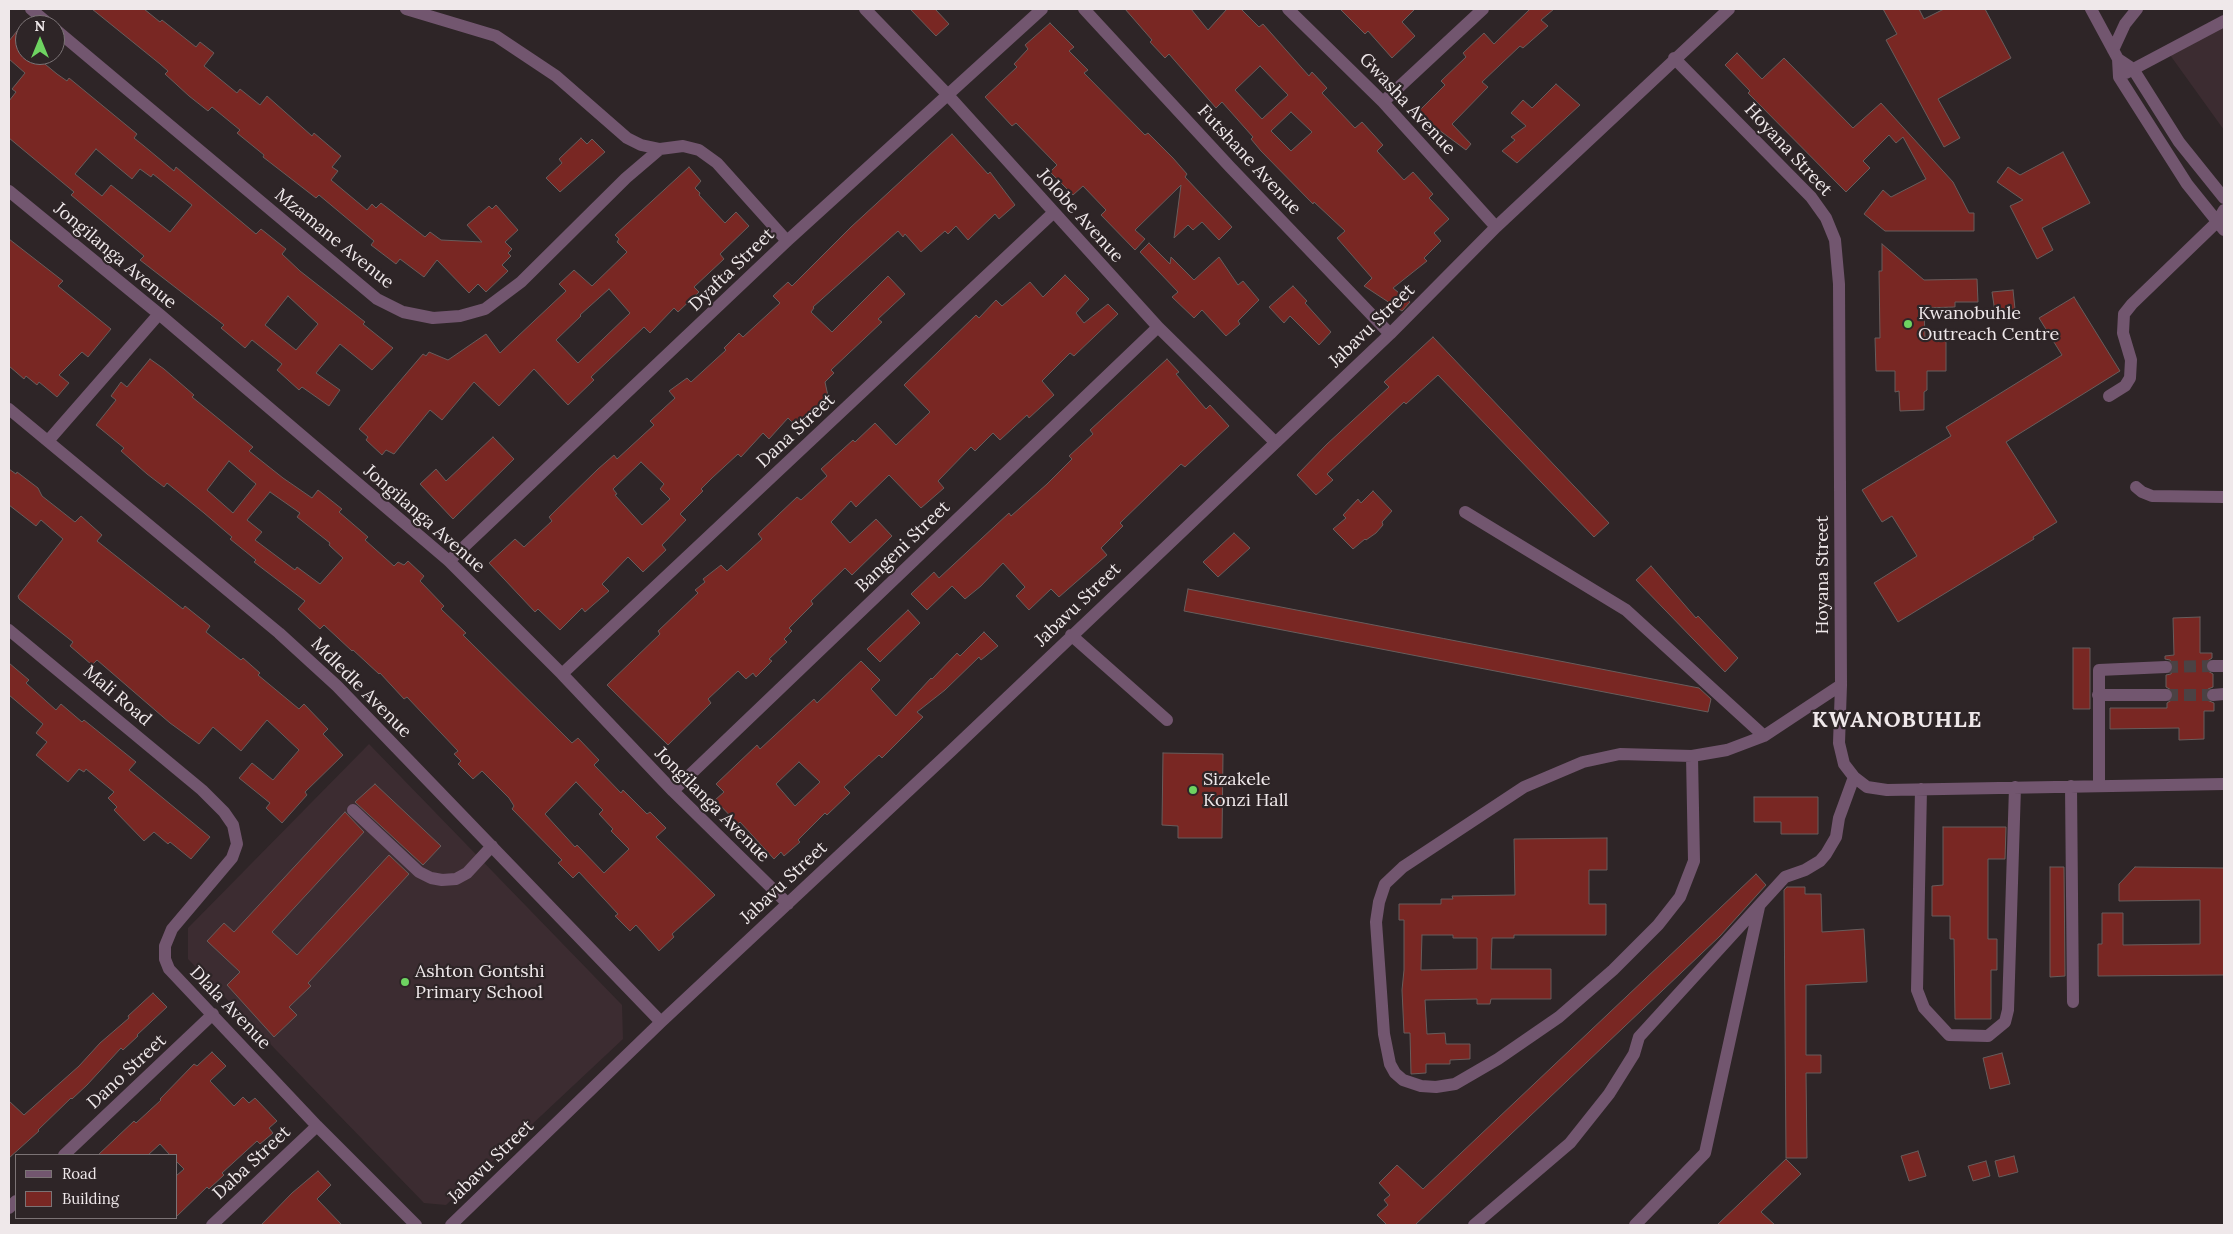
<!DOCTYPE html>
<html>
<head>
<meta charset="utf-8">
<style>
	body { margin:0 }
	#map { position:relative; width:2233px; height:1234px; overflow:hidden; background:#2e2527; font-family:Lora,serif }
	canvas { display:block }
	.frame { position:absolute; inset:0; border:10px solid #efe8ea; pointer-events:none }
	.legend { position:absolute; left:15px; top:1154px; width:162px; height:65px; box-sizing:border-box; background:#2e2527; border:1px solid #7b7375; margin:0; padding:6px 9px; list-style:none; font-size:15px; color:#efe8ea }
	.legend li { display:flex; align-items:center; gap:10px; height:25px }
	.legend b { width:25px; border:1px solid #7b7375 }
	.north { position:absolute; left:15px; top:15px; width:50px; height:50px; box-sizing:border-box; background:#2e2527; border:1px solid #7b7375; border-radius:50%; rotate:0deg; font-size:14px; font-weight:700; line-height:20px; text-align:center; color:#efe8ea }
	.north::after { content:''; display:block; margin:auto; width:18px; height:22px; background:#6ed361; clip-path:polygon(50% 0,100% 100%,50% 72%,0 100%) }
</style>
</head>
<body>
<div id="map">
<canvas width="2233" height="1234"></canvas>
<div class="frame"></div>
<ul class="legend">
<li><b style="height:6px;background:#72566f"></b>Road</li>
<li><b style="height:14px;background:#792723"></b>Building</li>
</ul>
<div class="north">N</div>
</div>
<script>
const context = document.querySelector('canvas').getContext('2d');
context.lineJoin = 'round';
function fillPath(path, color) {
  context.fillStyle = color;
  context.fill(path, 'evenodd');
}
function poly(rows) {
  const path = new Path2D();
  for (const r of rows) {
    path.moveTo(r[0], r[1]);
    for (let i = 2; i < r.length; i += 2) path.lineTo(r[i], r[i + 1]);
  }
  return path;
}
function strokePath(path, color, width, dash) {
  context.strokeStyle = color;
  context.lineWidth = width;
  context.lineCap = dash ? 'butt' : 'round';
  context.setLineDash(dash || []);
  context.stroke(path);
}
function write(font, color, halo, rows, align = 'center') {
  context.font = font + ' Lora,serif';
  context.lineWidth = 4.5;
  context.setLineDash([]);
  context.textBaseline = 'middle';
  context.strokeStyle = halo;
  context.fillStyle = color;
  for (const [text, x, y, turn = 0] of rows) {
    context.save();
    context.translate(x, y);
    context.rotate((+turn || 0) * Math.PI / 180);
    context.textAlign = isNaN(turn) ? turn : align;
    if (halo) context.strokeText(text, 0, 0);
    context.fillText(text, 0, 0);
    context.restore();
  }
}
const built = poly([
	[2224,27,2224,130,2170,55],
	[369,744,622,1005,623,1039,446,1205,424,1203,188,959,188,928]
]);
const building = poly([
	[92,9,144,9,160,22,162,20,196,47,200,42,214,53,204,66,237,93,240,89,260,105,267,96,312,136,314,133,341,156,332,167,338,171,331,180,367,210,372,204,376,208,381,203,425,237,430,232,441,240,482,242,467,225,489,206,492,209,496,205,518,230,505,242,512,249,508,253,511,256,502,265,508,271,486,292,478,284,469,293,437,260,424,277,400,259,396,264,371,245,374,241,319,195,316,198,263,157,264,155,237,133,240,130,212,107,208,111,189,96,165,74,168,71,160,64,92,9],
	[910,9,935,9,949,24,936,36,910,9],
	[1125,9,1191,9,1208,30,1227,9,1241,9,1259,27,1263,24,1309,76,1312,72,1327,88,1322,93,1355,128,1362,122,1383,145,1377,151,1404,180,1413,172,1433,194,1429,198,1449,219,1434,233,1441,241,1424,258,1427,261,1393,288,1410,302,1402,311,1364,286,1372,278,1337,238,1345,231,1314,202,1313,204,1261,151,1251,139,1253,137,1222,102,1216,108,1169,54,1165,58,1150,42,1152,40,1125,9],
	[1260,66,1288,95,1262,119,1235,90,1260,66],
	[1291,112,1312,132,1291,151,1271,131,1291,112],
	[1340,9,1415,9,1402,22,1415,36,1392,58,1368,31,1365,34,1340,9],
	[1530,9,1554,9,1541,20,1548,26,1523,48,1520,46,1482,82,1488,87,1452,124,1471,144,1466,150,1435,127,1420,110,1445,85,1441,81,1466,57,1463,53,1484,33,1494,44,1530,9],
	[1883,9,1919,9,1924,19,1944,9,1985,9,2011,58,1938,99,1960,138,1944,147,1886,40,1897,34,1883,9],
	[25,21,25,55,34,55,57,74,67,81,69,78,137,134,134,138,144,146,174,171,176,167,256,234,261,229,286,249,282,254,300,271,365,322,363,324,393,348,372,370,340,344,316,373,340,390,329,406,302,387,299,390,277,370,282,364,252,340,245,348,221,328,224,325,140,260,144,256,71,195,74,192,9,138,9,101,16,92,12,89,25,73,9,59,9,41,25,21],
	[96,149,132,179,140,169,151,177,153,174,192,205,170,232,111,185,102,196,75,174,96,149],
	[288,296,318,324,296,350,265,325,288,296],
	[1050,23,1074,47,1069,51,1088,70,1084,73,1145,135,1148,133,1173,158,1187,174,1185,177,1232,227,1219,240,1202,222,1193,230,1188,225,1174,238,1181,185,1135,230,1145,239,1135,250,1101,215,1106,210,1083,186,1073,195,1050,172,1057,165,1016,123,1012,126,985,97,1017,67,1014,64,1028,49,1025,45,1050,23],
	[1737,53,1762,79,1784,58,1853,128,1881,103,1953,182,1969,213,1974,213,1974,231,1885,231,1864,214,1883,190,1891,197,1926,179,1903,137,1896,143,1889,135,1863,161,1870,168,1846,192,1748,93,1750,91,1725,65,1737,53],
	[1556,84,1580,105,1517,163,1502,151,1515,140,1511,137,1526,126,1511,113,1523,100,1532,108,1556,84],
	[952,134,988,174,990,172,1015,205,999,219,995,214,968,240,956,226,948,234,945,231,921,252,905,234,903,237,898,231,813,307,814,308,811,312,832,332,888,276,905,294,878,319,882,322,831,370,834,373,825,382,828,396,797,427,788,418,769,439,763,433,741,457,738,454,712,478,701,489,703,491,680,514,686,520,662,545,666,550,643,572,628,557,602,584,609,591,585,612,582,608,560,630,538,609,535,612,489,563,515,539,524,547,552,521,549,517,598,469,614,455,617,459,654,425,650,421,675,398,669,391,687,378,691,382,726,350,724,348,739,333,743,337,780,303,773,296,788,282,792,286,851,227,952,134],
	[641,462,664,484,660,489,670,499,642,525,615,495,617,494,613,489,641,462],
	[581,138,587,144,592,139,605,152,560,192,546,178,562,163,559,159,581,138],
	[2063,152,2090,203,2042,228,2053,250,2037,259,2010,206,2023,200,1997,182,2008,167,2020,175,2063,152],
	[689,167,701,181,695,188,700,193,699,195,725,223,736,212,749,226,720,254,724,259,694,287,699,292,678,312,674,308,650,333,644,327,591,377,594,380,568,405,534,369,499,406,474,382,442,420,430,410,394,454,386,450,382,455,366,440,368,437,359,429,423,354,426,356,429,352,448,360,486,334,500,353,566,291,559,284,574,270,592,286,627,252,617,242,619,239,615,235,689,167],
	[609,289,630,313,578,363,556,340,581,316,580,315,609,289],
	[9,239,63,281,58,286,111,329,88,357,82,352,59,375,69,383,57,397,39,382,37,385,26,376,24,379,9,366,9,239],
	[1149,243,1170,264,1171,257,1194,280,1219,257,1238,285,1243,281,1259,300,1238,321,1240,324,1226,336,1202,310,1194,318,1172,297,1178,292,1140,252,1149,243],
	[1882,244,1924,280,1977,279,1978,302,1955,302,1955,307,1924,308,1925,338,1946,338,1946,371,1927,371,1927,390,1924,392,1924,410,1900,411,1899,391,1895,392,1895,371,1876,371,1875,338,1880,338,1879,271,1882,271,1882,244],
	[1065,275,1089,299,1076,313,1084,323,1108,304,1118,314,1074,356,1070,353,1042,381,1054,395,1029,418,1027,415,1000,440,993,433,975,451,971,447,938,481,944,488,921,508,889,475,856,507,851,501,831,522,850,543,876,519,892,536,852,575,845,568,811,601,813,604,789,628,792,631,784,639,787,642,769,659,772,661,756,677,753,673,746,679,738,671,708,699,711,703,668,745,607,685,660,634,658,631,698,593,695,590,705,582,703,579,721,565,727,571,762,539,758,534,797,497,801,500,827,476,821,469,853,440,855,442,875,423,896,445,930,412,904,385,976,315,979,318,996,300,1002,306,1030,282,1043,297,1065,275],
	[1293,286,1307,301,1305,303,1331,332,1319,345,1290,316,1284,323,1269,307,1293,286],
	[2013,290,2015,309,1995,312,1992,292,2013,290],
	[2074,297,2120,371,2006,442,2057,522,2033,537,2034,539,1898,622,1874,583,1917,556,1892,516,1882,522,1862,490,1951,436,1946,427,2062,355,2039,318,2074,297],
	[1433,337,1609,523,1594,537,1438,375,1406,404,1404,402,1327,474,1333,480,1316,495,1297,475,1327,444,1389,387,1384,382,1433,337],
	[150,359,164,369,194,395,192,397,253,447,249,451,283,478,312,498,318,490,342,509,339,512,368,537,365,540,394,566,398,562,404,565,408,561,424,576,420,581,444,606,441,609,466,633,463,635,572,743,578,738,599,760,594,765,621,793,623,790,647,814,650,812,666,828,656,837,715,895,672,934,674,937,659,951,636,925,630,931,615,916,618,914,579,872,573,878,558,863,562,860,512,809,514,806,509,798,482,771,473,779,458,764,461,761,454,754,458,751,407,697,404,699,380,673,379,674,353,650,352,651,324,625,320,629,298,609,305,601,254,562,256,560,230,539,232,537,204,513,167,483,164,487,147,474,121,451,124,448,96,425,116,400,111,396,121,382,127,387,150,359],
	[229,461,256,484,233,513,207,490,229,461],
	[270,492,300,513,297,517,330,543,329,545,343,558,320,584,297,567,295,570,255,540,262,532,247,520,270,492],
	[576,782,603,810,599,814,613,829,611,831,629,849,604,873,577,845,575,847,545,814,576,782],
	[1167,359,1179,372,1176,374,1206,409,1210,405,1229,426,1185,467,1181,464,1120,523,1123,526,1101,548,1107,555,1059,597,1051,589,1029,610,1016,596,1025,587,1003,563,981,586,965,599,952,586,927,610,911,594,934,572,939,578,1009,513,1011,516,1047,484,1072,459,1069,456,1093,434,1090,430,1167,359],
	[493,437,514,459,453,519,420,484,436,469,446,481,493,437],
	[9,469,16,474,17,472,38,488,42,496,75,522,81,516,102,535,97,541,183,609,185,606,210,626,206,632,241,660,243,658,260,673,258,675,299,709,304,704,328,729,323,734,343,755,305,792,307,795,282,823,266,808,270,803,239,778,252,763,273,780,299,750,267,720,241,751,213,727,199,744,170,723,97,660,92,665,70,646,73,642,19,599,18,596,63,539,41,520,36,526,9,505,9,469],
	[1373,491,1392,511,1382,522,1383,525,1376,533,1366,540,1365,539,1353,549,1333,529,1346,518,1343,515,1358,499,1361,503,1373,491],
	[1234,533,1250,548,1218,577,1203,562,1234,533],
	[1651,566,1696,618,1698,616,1738,658,1725,672,1636,580,1651,566],
	[1188,589,1699,688,1711,699,1708,712,1184,611,1188,589],
	[908,610,920,623,880,662,867,649,908,610],
	[2200,617,2200,653,2212,653,2212,658,2206,662,2205,666,2206,670,2213,674,2213,687,2208,689,2205,695,2207,700,2214,703,2214,711,2204,711,2204,739,2179,740,2179,728,2110,729,2110,708,2167,708,2167,703,2173,699,2174,695,2173,691,2166,687,2166,675,2171,674,2174,666,2170,660,2165,659,2165,656,2174,655,2173,618,2200,617],
	[984,632,998,646,981,660,979,657,945,690,917,712,923,717,882,758,879,755,844,787,850,793,827,815,825,813,798,840,800,842,784,856,781,852,774,859,740,822,738,824,715,800,724,792,716,784,757,745,760,749,814,699,817,703,861,661,880,680,871,689,896,716,931,678,932,679,957,653,960,656,984,632],
	[799,762,820,782,795,806,776,784,799,762],
	[2073,648,2090,648,2090,709,2073,709,2073,648],
	[9,663,29,680,26,683,56,710,61,704,82,722,84,720,136,762,129,770,210,837,191,859,170,842,168,844,154,832,144,841,114,810,117,807,108,798,114,792,86,769,84,772,79,769,68,782,36,755,47,742,36,733,43,724,9,695,9,663],
	[1163,753,1223,754,1222,838,1178,838,1178,826,1162,825,1163,753],
	[375,784,441,846,423,865,355,802,375,784],
	[1754,797,1818,797,1818,834,1781,834,1781,822,1754,822,1754,797],
	[345,812,364,832,272,932,297,955,389,855,409,874,308,983,311,986,289,1007,297,1015,274,1037,227,985,240,972,207,941,224,923,234,932,345,812],
	[1943,827,2006,827,2005,859,1988,859,1988,939,1997,939,1997,970,1991,970,1991,1019,1955,1019,1954,939,1950,939,1950,916,1932,916,1932,886,1943,885,1943,827],
	[1607,838,1607,870,1589,870,1589,904,1606,904,1606,935,1514,935,1514,938,1492,938,1491,969,1551,969,1551,999,1491,999,1490,1004,1477,1004,1477,999,1425,1000,1427,1034,1445,1033,1446,1044,1470,1044,1470,1059,1450,1060,1450,1064,1426,1064,1426,1073,1411,1074,1410,1033,1404,1033,1402,990,1404,970,1404,920,1399,920,1399,904,1441,904,1441,899,1453,899,1452,896,1515,895,1514,839,1607,838],
	[1422,935,1453,935,1453,938,1477,938,1477,969,1421,970,1422,935],
	[2050,867,2064,867,2065,976,2050,977,2050,867],
	[2135,867,2224,868,2224,975,2098,976,2098,944,2102,944,2102,913,2123,913,2123,945,2200,944,2200,900,2119,901,2119,884,2135,867],
	[1756,874,1766,885,1720,936,1415,1225,1387,1225,1377,1215,1388,1205,1384,1200,1390,1195,1379,1183,1397,1165,1423,1189,1756,874],
	[1787,887,1805,887,1805,894,1821,894,1822,932,1864,929,1867,982,1806,985,1806,1055,1821,1055,1821,1073,1806,1073,1807,1158,1786,1158,1784,890,1787,887],
	[153,993,167,1007,137,1035,138,1036,123,1050,121,1048,87,1085,72,1099,71,1098,38,1130,39,1131,9,1158,9,1101,24,1115,79,1066,100,1043,129,1018,128,1016,153,993],
	[212,1052,226,1066,210,1081,234,1106,243,1097,249,1103,255,1098,277,1121,269,1128,273,1133,260,1144,257,1141,222,1173,224,1175,209,1189,207,1187,176,1217,176,1176,184,1169,176,1161,176,1155,170,1155,160,1144,148,1155,98,1155,134,1121,136,1123,161,1100,160,1099,194,1064,197,1066,212,1052],
	[2002,1053,2010,1084,1990,1089,1983,1058,2002,1053],
	[1918,1151,1926,1176,1909,1181,1901,1156,1918,1151],
	[2014,1156,2018,1172,1999,1177,1995,1161,2014,1156],
	[1786,1159,1801,1174,1761,1212,1775,1225,1717,1225,1786,1159],
	[1986,1161,1990,1176,1973,1181,1968,1166,1986,1161],
	[318,1171,331,1185,317,1199,342,1225,261,1225,292,1193,318,1171]
]);
const minorTunnel = poly([
	[2166,667,2213,666],
	[2166,695,2213,695]
]);
const minor = poly([
	[31,9,50,25],
	[406,9,496,36,556,76,627,138,641,145,660,149],
	[865,9,947,94,1158,327,1275,442],
	[1084,9,1230,167,1390,334],
	[1288,9,1383,102,1496,227],
	[2091,9,2118,59,2119,77,2187,184,2224,230],
	[55,29,377,299,403,312,433,318,460,316,485,309,521,282,626,178,660,149,683,146,699,150,717,163,787,241],
	[2113,50,2125,24,2137,9],
	[1674,58,1811,197,1826,218,1835,240,1839,284,1841,685,1839,743,1844,764,1854,777,1867,787,1887,790,2224,784],
	[2118,59,2133,69,2179,142,2224,198],
	[2126,73,2224,21],
	[1383,102,1483,9],
	[9,191,159,314,449,561,562,674,673,791,788,904],
	[2109,396,2125,386,2130,378,2131,360,2123,333,2124,314,2132,304,2217,222,2224,210],
	[9,409,279,633,337,686,661,1022],
	[48,441,159,314],
	[2136,487,2142,492,2152,496,2224,497],
	[1465,512,1626,610,1764,736],
	[449,561,787,241,1042,9],
	[9,630,202,790,224,812,233,825,237,844,232,858,172,929,165,946,165,959,169,969,317,1126,416,1225],
	[1071,635,1167,720],
	[2213,666,2224,666],
	[562,674,1053,213],
	[2098,695,2166,695],
	[2213,695,2224,694],
	[1692,756,1694,861,1680,897,1658,925,1613,970,1559,1017,1498,1059,1455,1084,1436,1087,1421,1086,1403,1080,1395,1073,1390,1064,1384,1034,1376,922,1379,902,1385,884,1403,867,1524,787,1583,762,1620,754,1692,756,1727,750,1764,736,1841,685],
	[2099,785,2099,670,2166,667],
	[2071,786,2073,1002],
	[1921,789,1917,990,1924,1008,1949,1035,1988,1036,2005,1022,2008,1010,2015,787],
	[673,791,1158,327],
	[353,810,419,872,431,878,442,880,456,879,467,873,492,846],
	[64,1155,213,1014],
	[9,1208,16,1201],
	[212,1225,317,1126],
	[451,1225,661,1022,952,750,1390,334,1496,227,1729,9],
	[1474,1225,1570,1143,1609,1094,1634,1054,1639,1037,1785,877,1805,870,1820,861,1826,854,1836,837,1839,818,1854,777],
	[1635,1225,1705,1153,1759,907]
]);
const markers = [
	[1908,324,5,"#6ed361"],
	[1193,790,5,"#6ed361"],
	[405,982,5,"#6ed361"]
];
const streetNames = [
	["Gwasha Avenue",1407,104,47],
	["Hoyana Street",1788,150,47],
	["Futshane Avenue",1249,160,47],
	["Jolobe Avenue",1080,216,48],
	["Mzamane Avenue",334,239,39],
	["Jongilanga Avenue",115,256,40],
	["Dyafta Street",732,270,-44],
	["Jabavu Street",1372,326,-44],
	["Dana Street",796,431,-43],
	["Jongilanga Avenue",424,519,41],
	["Bangeni Street",903,547,-44],
	["Hoyana Street",1823,575,-90],
	["Jabavu Street",1078,605,-44],
	["Mdledle Avenue",361,688,45],
	["Mali Road",117,696,40],
	["Jongilanga Avenue",712,805,45],
	["Jabavu Street",784,883,-43],
	["Dlala Avenue",230,1008,46],
	["Dano Street",127,1072,-43],
	["Jabavu Street",491,1162,-44],
	["Daba Street",252,1163,-43]
];
const poiNames = [
	["Kwanobuhle",1918,314],
	["Outreach Centre",1918,335],
	["Sizakele",1203,780],
	["Konzi Hall",1203,801],
	["Ashton Gontshi",415,972],
	["Primary School",415,993]
];
const districtNames = [
	["KWANOBUHLE",1897,721]
];
fillPath(built, '#3c2c31');
fillPath(building, '#792723');
strokePath(building, '#685d5c', 1);
strokePath(minorTunnel, '#4b4244', 12, [12, 6]);
strokePath(minor, '#72566f', 12);
for (const [x, y, r, color] of markers) {
  const dot = new Path2D();
  dot.arc(x, y, r, 0, 2 * Math.PI);
  context.fillStyle = color;
  context.fill(dot);
  strokePath(dot, '#2e2527', 2);
}
write('18px', '#efe8ea', '#2e2527', streetNames);
write('18px', '#efe8ea', '#2e2527', poiNames, 'left');
context.letterSpacing = '1px';
write('bold 22px', '#efe8ea', '#2e2527', districtNames);
context.letterSpacing = '0px';
</script>
</body>
</html>
